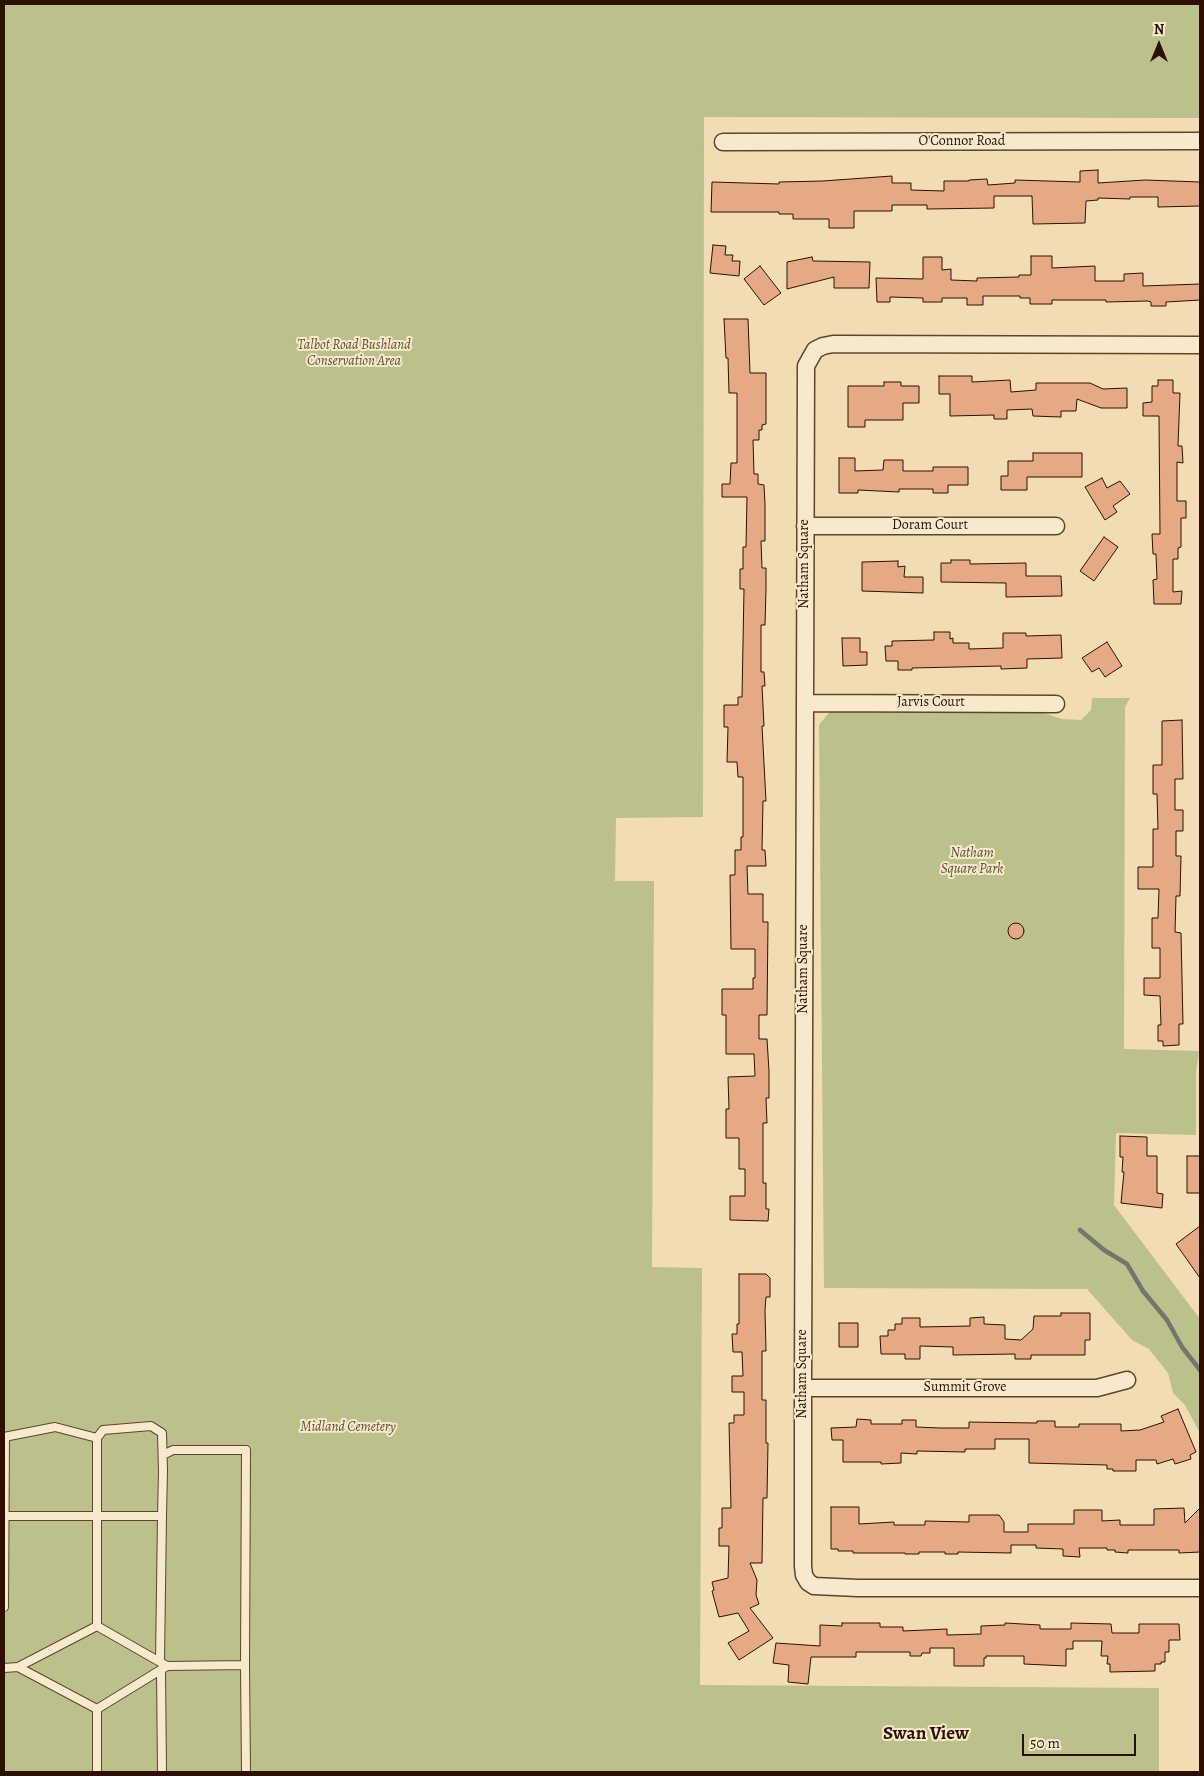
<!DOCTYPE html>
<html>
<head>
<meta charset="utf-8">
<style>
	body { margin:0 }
	#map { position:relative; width:1204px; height:1776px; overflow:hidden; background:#f1ddb1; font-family:Alegreya,serif }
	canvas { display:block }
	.frame { position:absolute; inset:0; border:5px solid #2f1000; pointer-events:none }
	.north { position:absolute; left:1134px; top:20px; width:50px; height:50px; -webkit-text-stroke:4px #f6e9cc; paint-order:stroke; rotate:0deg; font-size:14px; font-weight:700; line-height:20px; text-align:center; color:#2f1000 }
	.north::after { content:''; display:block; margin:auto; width:18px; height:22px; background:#2f1000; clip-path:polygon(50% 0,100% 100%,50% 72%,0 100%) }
	.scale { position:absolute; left:1022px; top:1734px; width:114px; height:22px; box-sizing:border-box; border:2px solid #2f1000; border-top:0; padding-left:6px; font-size:15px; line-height:18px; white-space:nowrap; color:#2f1000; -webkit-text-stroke:4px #f6e9cc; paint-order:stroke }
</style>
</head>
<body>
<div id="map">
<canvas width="1204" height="1776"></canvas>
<div class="frame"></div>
<div class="north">N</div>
<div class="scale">50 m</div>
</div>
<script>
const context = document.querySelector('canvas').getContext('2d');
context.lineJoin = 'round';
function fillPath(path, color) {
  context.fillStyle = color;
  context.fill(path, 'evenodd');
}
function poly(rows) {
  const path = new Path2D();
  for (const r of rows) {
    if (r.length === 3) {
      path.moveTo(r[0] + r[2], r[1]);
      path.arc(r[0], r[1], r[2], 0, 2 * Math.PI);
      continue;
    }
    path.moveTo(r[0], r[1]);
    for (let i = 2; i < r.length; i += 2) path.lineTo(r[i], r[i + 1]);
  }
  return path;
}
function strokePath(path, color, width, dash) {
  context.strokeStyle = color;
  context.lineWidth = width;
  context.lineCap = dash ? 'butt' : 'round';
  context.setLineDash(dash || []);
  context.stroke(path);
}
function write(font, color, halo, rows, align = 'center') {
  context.font = font + ' Alegreya,serif';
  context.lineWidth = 4;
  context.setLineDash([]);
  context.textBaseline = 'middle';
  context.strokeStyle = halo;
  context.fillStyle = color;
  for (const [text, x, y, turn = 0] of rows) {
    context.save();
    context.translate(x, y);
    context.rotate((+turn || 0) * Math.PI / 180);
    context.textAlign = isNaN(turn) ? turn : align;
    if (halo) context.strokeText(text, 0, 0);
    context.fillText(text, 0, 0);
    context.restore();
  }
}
const green = poly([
	[4,4,1200,4,1200,118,704,117,703,817,616,818,615,881,654,881,652,1267,702,1268,700,1685,1159,1688,1159,1772,4,1772],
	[1092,698,1130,698,1125,707,1124,1049,1199,1051,1196,1072,1196,1135,1116,1133,1114,1205,1200,1319,1200,1433,1185,1405,1173,1393,1168,1373,1149,1349,1132,1340,1087,1289,824,1288,819,725,832,709,1032,709,1062,719,1081,720,1091,710]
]);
const stream = poly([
	[1080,1230,1104,1250,1127,1264,1143,1291,1167,1320,1182,1347,1200,1370]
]);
const building = poly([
	[1098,170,1098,183,1145,180,1200,182,1200,206,1158,207,1158,197,1130,197,1130,199,1098,198,1098,200,1086,201,1085,223,1033,224,1032,196,994,196,994,208,927,209,927,205,892,205,892,211,854,211,854,228,829,228,829,219,793,219,793,214,779,214,779,212,711,212,712,182,779,184,779,182,823,181,892,176,892,183,911,183,911,190,944,191,944,181,969,181,969,180,987,179,988,185,1015,183,1015,180,1080,182,1080,171,1098,170],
	[713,245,726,246,725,255,733,255,732,261,740,261,739,276,710,273,713,245],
	[1031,256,1052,256,1052,268,1095,266,1095,281,1124,281,1124,274,1143,273,1143,286,1200,284,1200,300,1166,302,1166,306,1151,306,1151,302,1148,301,1106,302,1106,300,1052,300,1052,304,1030,304,1030,298,1020,298,1020,296,983,296,983,305,967,305,967,298,942,298,942,302,923,302,923,298,890,297,890,302,877,302,876,278,923,279,923,257,942,257,942,270,951,269,951,280,977,281,977,278,1019,277,1019,275,1031,275,1031,256],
	[812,257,813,261,870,262,869,288,834,288,834,277,787,289,787,262,812,257],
	[760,266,781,293,764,305,744,279,760,266],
	[724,319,748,319,750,373,766,373,766,424,762,425,762,430,759,430,759,440,753,440,754,474,758,474,758,484,764,485,765,504,765,541,761,541,762,568,766,568,766,589,765,625,761,625,761,672,764,672,765,686,762,686,764,726,762,726,766,801,763,801,762,850,765,850,766,866,747,866,748,894,763,894,763,922,768,922,767,1015,759,1015,759,1039,767,1039,769,1071,769,1098,766,1098,767,1123,763,1123,763,1183,766,1183,766,1209,769,1209,768,1221,730,1220,730,1196,745,1196,745,1169,739,1169,739,1138,726,1138,726,1109,729,1109,728,1077,755,1076,754,1054,726,1054,726,1015,722,1015,722,989,753,989,753,978,755,978,755,949,731,949,730,875,735,875,735,850,741,850,741,837,743,837,743,777,738,777,737,762,727,762,728,727,724,727,724,705,738,705,738,697,742,697,744,589,740,589,740,569,743,569,743,547,746,547,747,497,722,497,722,484,730,484,731,463,737,463,737,393,729,393,728,358,726,358,724,319],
	[939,376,972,376,972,382,1010,380,1011,392,1036,390,1036,383,1090,383,1103,389,1127,388,1127,408,1101,408,1077,399,1076,411,1061,411,1061,417,1033,416,1032,409,1007,410,1007,419,994,419,994,415,950,416,950,394,939,394,939,376],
	[1158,380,1173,380,1173,393,1180,393,1178,446,1182,446,1183,463,1177,462,1177,501,1186,501,1186,518,1181,518,1181,547,1178,548,1178,559,1173,559,1173,592,1182,591,1181,604,1154,604,1153,580,1157,579,1156,554,1153,554,1152,534,1160,534,1159,416,1143,416,1143,403,1152,402,1152,386,1158,386,1158,380],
	[884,382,901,382,901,386,919,386,919,403,903,403,903,420,865,420,865,427,848,427,848,386,884,386,884,382],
	[1033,453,1082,453,1082,477,1027,477,1027,490,1001,490,1001,476,1008,476,1008,461,1033,461,1033,453],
	[839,458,855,458,855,471,883,470,884,460,903,460,903,471,933,471,933,467,968,467,968,485,948,485,948,493,933,493,933,489,899,489,899,492,858,490,858,493,839,493,839,458],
	[1102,478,1107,488,1120,481,1130,494,1113,506,1117,512,1105,520,1085,487,1102,478],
	[1104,537,1118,547,1094,581,1080,571,1104,537],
	[951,560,970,560,970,564,1026,563,1026,576,1061,576,1062,596,1006,597,1006,583,941,582,941,563,951,563,951,560],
	[898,561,898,567,905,566,904,577,923,577,923,593,862,591,862,562,898,561],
	[934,632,950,632,950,639,953,638,953,643,969,643,969,649,1003,648,1003,633,1026,633,1026,636,1061,635,1062,658,1027,659,1027,668,1001,669,1001,666,912,668,912,670,898,670,898,661,886,661,885,646,892,646,892,641,934,640,934,632],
	[842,638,860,638,860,652,867,652,867,665,843,666,842,638],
	[1107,642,1122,666,1105,677,1099,668,1092,672,1082,658,1107,642],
	[1182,720,1183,779,1175,779,1175,810,1183,810,1183,831,1176,831,1176,856,1181,856,1180,896,1176,896,1175,932,1181,933,1183,1024,1179,1024,1179,1045,1163,1046,1163,1041,1158,1041,1158,1025,1161,1025,1160,996,1144,995,1144,978,1160,978,1160,948,1152,948,1152,918,1158,918,1159,889,1138,889,1138,867,1153,867,1153,829,1158,829,1157,794,1153,794,1153,765,1162,765,1162,721,1182,720],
	[1016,931,8],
	[1120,1136,1147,1137,1147,1156,1157,1156,1157,1193,1163,1194,1162,1208,1121,1203,1124,1172,1122,1172,1123,1157,1120,1157,1120,1136],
	[1187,1156,1200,1156,1200,1193,1187,1193,1187,1156],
	[1200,1226,1200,1278,1176,1244,1200,1226],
	[739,1274,766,1274,770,1278,770,1297,766,1297,765,1310,766,1351,762,1351,762,1400,766,1400,766,1443,768,1443,767,1498,763,1498,762,1563,750,1563,757,1580,756,1595,759,1604,750,1608,773,1638,739,1660,728,1643,749,1631,738,1613,719,1617,712,1591,714,1590,712,1582,728,1578,729,1546,719,1546,719,1528,722,1528,722,1508,731,1508,729,1423,734,1423,734,1415,744,1415,744,1392,732,1392,732,1376,743,1376,742,1352,733,1352,732,1334,737,1334,737,1324,739,1324,739,1274],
	[1061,1313,1090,1313,1090,1340,1085,1340,1085,1355,1031,1355,1031,1359,1015,1359,1015,1354,953,1355,953,1347,920,1346,920,1359,905,1359,905,1354,881,1354,880,1336,888,1336,888,1330,895,1330,895,1324,902,1324,902,1318,920,1318,920,1327,970,1326,970,1318,984,1317,984,1324,1005,1325,1005,1339,1021,1340,1033,1329,1034,1316,1061,1316,1061,1313],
	[839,1323,858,1323,858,1347,839,1347,839,1323],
	[1178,1409,1196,1452,1190,1455,1191,1459,1175,1464,1173,1459,1157,1464,1156,1460,1136,1460,1136,1471,1113,1471,1113,1469,1107,1469,1107,1465,1029,1463,1029,1439,995,1439,995,1449,965,1449,965,1452,917,1451,917,1454,901,1453,901,1463,881,1464,881,1462,843,1462,843,1440,832,1440,831,1428,856,1427,857,1419,871,1420,871,1424,902,1424,902,1420,916,1420,916,1427,940,1428,969,1428,969,1422,1037,1423,1037,1421,1055,1421,1055,1427,1079,1427,1079,1424,1121,1424,1121,1431,1140,1430,1164,1422,1161,1416,1178,1409],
	[831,1507,859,1507,859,1524,894,1522,894,1525,925,1525,925,1521,969,1522,969,1515,999,1515,1004,1522,1004,1532,1028,1532,1028,1524,1074,1524,1074,1510,1102,1510,1102,1521,1120,1520,1120,1525,1154,1525,1154,1509,1184,1508,1185,1523,1200,1508,1200,1552,1179,1553,1179,1550,1128,1550,1128,1553,1115,1552,1115,1550,1107,1550,1107,1548,1079,1548,1080,1557,1063,1556,1063,1549,1036,1548,1036,1545,1011,1545,1011,1553,958,1552,958,1554,945,1554,945,1552,919,1552,919,1554,905,1554,905,1553,853,1553,853,1551,838,1551,838,1549,831,1549,831,1507],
	[842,1623,880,1623,880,1627,903,1627,903,1631,947,1629,947,1635,981,1634,981,1626,1005,1625,1005,1623,1040,1625,1040,1629,1071,1629,1071,1623,1111,1624,1112,1633,1139,1633,1139,1624,1179,1624,1180,1640,1169,1640,1169,1652,1165,1652,1165,1662,1161,1662,1161,1664,1155,1664,1155,1671,1110,1672,1110,1664,1107,1664,1108,1656,1101,1656,1102,1641,1073,1641,1073,1649,1066,1649,1066,1666,1024,1664,1024,1656,986,1656,986,1658,984,1658,984,1666,954,1666,954,1648,930,1648,930,1653,922,1653,921,1656,910,1656,910,1652,856,1652,856,1657,811,1657,808,1684,788,1682,789,1665,773,1663,776,1643,820,1646,820,1625,842,1626,842,1623]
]);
const service = poly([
	[4,1437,55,1427,97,1438,97,1626],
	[97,1438,103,1430,151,1426,162,1433,163,1471,162,1516],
	[163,1455,173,1450,246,1450,245,1665,167,1666],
	[4,1516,162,1516,160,1661],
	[4,1607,5,1437],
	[245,1665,246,1772],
	[4,1668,18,1667,97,1626,167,1666,97,1709,18,1667],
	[161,1670,162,1772],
	[97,1772,97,1709]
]);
const minor = poly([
	[723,142,1200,141],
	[1200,345,833,344,823,346,815,350,806,366,803,1388,803,1566,804,1575,808,1582,814,1586,858,1588,1200,1588],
	[805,526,1056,526],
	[805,703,1056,704],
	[803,1388,1097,1388,1127,1380]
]);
const streetNames = [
	["O'Connor Road",962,142],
	["Doram Court",930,526],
	["Natham Square",805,564,-90],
	["Jarvis Court",931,703],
	["Natham Square",804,969,-90],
	["Natham Square",803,1374,-90],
	["Summit Grove",965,1388]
];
const parkNames = [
	["Talbot Road Bushland",354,346],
	["Conservation Area",354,362],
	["Natham",972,854],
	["Square Park",972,870],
	["Midland Cemetery",348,1428]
];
const districtNames = [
	["Swan View",926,1734]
];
fillPath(green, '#bcc08a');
strokePath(stream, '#73756e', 4.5);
fillPath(building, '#e5a986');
strokePath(building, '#2f1000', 1);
strokePath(service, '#60432c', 10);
strokePath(minor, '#60432c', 19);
strokePath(service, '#f6e9cc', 8);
strokePath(minor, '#f6e9cc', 16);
write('14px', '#2f1000', '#f6e9cc', streetNames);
write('italic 14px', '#604e30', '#f6e9cc', parkNames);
write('bold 19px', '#2f1000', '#f6e9cc', districtNames);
</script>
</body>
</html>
